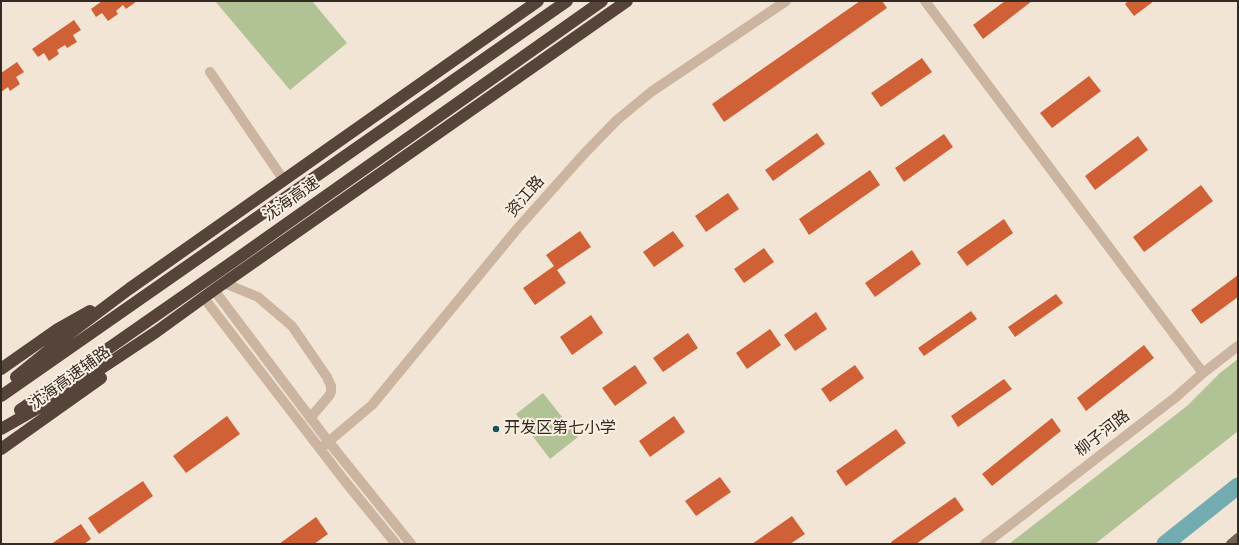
<!DOCTYPE html>
<html>
<head>
<meta charset="utf-8">
<style>
	body { margin:0 }
	#map { position:relative; width:1239px; height:545px; overflow:hidden; background:#f2e5d5; font-family:Jost,sans-serif }
	canvas { display:block }
	.frame { position:absolute; inset:0; border:2px solid #342a24; pointer-events:none }
</style>
</head>
<body>
<div id="map">
<canvas width="1239" height="545"></canvas>
<div class="frame"></div>
</div>
<script>
const context = document.querySelector('canvas').getContext('2d');
context.lineJoin = 'round';
function fillPath(path, color) {
  context.fillStyle = color;
  context.fill(path, 'evenodd');
}
function poly(rows) {
  const path = new Path2D();
  for (const r of rows) {
    path.moveTo(r[0], r[1]);
    for (let i = 2; i < r.length; i += 2) path.lineTo(r[i], r[i + 1]);
  }
  return path;
}
function strokePath(path, color, width, dash) {
  context.strokeStyle = color;
  context.lineWidth = width;
  context.lineCap = dash ? 'butt' : 'round';
  context.setLineDash(dash || []);
  context.stroke(path);
}
function write(font, color, halo, rows, align = 'center') {
  context.font = font + ' Jost,"Noto Sans SC",sans-serif';
  context.lineWidth = 4;
  context.setLineDash([]);
  context.textBaseline = 'middle';
  context.strokeStyle = halo;
  context.fillStyle = color;
  for (const [text, x, y, turn = 0] of rows) {
    context.save();
    context.translate(x, y);
    context.rotate((+turn || 0) * Math.PI / 180);
    context.textAlign = isNaN(turn) ? turn : align;
    if (halo) context.strokeText(text, 0, 0);
    context.fillText(text, 0, 0);
    context.restore();
  }
}
const green = poly([
	[215,1,312,1,347,43,290,90],
	[1238,359,1238,431,1095,544,1009,544,1187,406,1220,373],
	[543,393,578,437,550,459,516,414]
]);
const river = poly([
	[1165,544,1238,486]
]);
const building = poly([
	[102,1,137,1,126,9,123,5,116,11,118,14,108,21,102,13,96,17,91,9],
	[860,1,882,1,887,8,724,122,712,104],
	[1005,1,1032,1,983,39,973,25],
	[1128,1,1154,1,1134,16,1125,4],
	[74,20,81,30,73,35,77,42,67,48,65,45,57,50,59,54,49,61,44,53,38,57,32,49],
	[922,58,932,72,881,107,871,93],
	[17,62,24,72,16,77,20,84,10,91,8,87,1,92,1,73],
	[1089,76,1101,91,1052,128,1040,113],
	[817,133,825,144,773,181,765,170],
	[944,134,953,147,904,182,895,168],
	[1138,136,1148,150,1095,190,1085,176],
	[870,170,880,185,809,235,799,219],
	[1201,185,1213,201,1144,252,1133,237],
	[728,193,739,209,706,232,695,216],
	[1004,219,1013,233,967,266,957,252],
	[580,231,591,247,557,270,566,283,535,305,523,288,554,266,546,255],
	[673,231,684,246,654,267,643,252],
	[764,248,774,262,744,283,734,269],
	[912,250,921,264,875,297,865,283],
	[1238,275,1238,297,1201,324,1191,310],
	[1056,294,1063,303,1015,337,1008,327],
	[971,311,977,319,924,356,918,348],
	[816,312,827,329,795,351,784,335],
	[591,315,603,333,572,355,560,337],
	[770,329,781,345,747,369,736,353],
	[688,333,698,348,663,372,653,358],
	[1144,345,1154,358,1086,411,1077,398],
	[635,365,647,383,615,406,602,388],
	[855,365,864,378,830,402,821,389],
	[1004,379,1012,389,958,427,951,416],
	[227,416,240,434,186,473,173,456],
	[674,416,685,432,650,457,639,441],
	[1052,418,1061,431,992,486,982,474],
	[896,429,906,443,846,486,836,471],
	[720,477,731,492,696,516,685,501],
	[143,481,153,496,99,534,88,518],
	[955,497,964,510,916,544,892,544,891,542],
	[792,516,805,534,790,544,752,544],
	[316,517,328,534,314,544,279,544],
	[81,524,91,539,84,544,51,544]
]);
const minor = poly([
	[925,1,1203,373],
	[210,72,283,179],
	[224,283,258,297,292,326,327,377,331,386,331,392,329,396,310,418],
	[214,290,328,441,411,544],
	[204,298,344,480,396,544],
	[321,448,372,405,517,229,583,155,617,120,651,92,786,1],
	[985,544,1176,397,1203,373,1238,346]
]);
const major = poly([
	[1231,544,1238,538]
]);
const highway = poly([
	[1,369,58,329,90,311],
	[16,377,69,334,129,289,538,1],
	[1,396,567,1],
	[20,410,231,263,602,1],
	[1,429,64,393,156,332,214,290,627,1],
	[1,449,101,378]
]);
const markers = [
	[496,429,4,"#175258"]
];
const streetNames = [
	["资江路",526,197,-49],
	["沈海高速",292,200,-35],
	["沈海高速辅路",70,379,-36],
	["柳子河路",1103,434,-38]
];
const poiNames = [
	["开发区第七小学",504,429]
];
fillPath(green, '#b1c294');
strokePath(river, '#72acb1', 17);
fillPath(building, '#d06035');
strokePath(minor, '#cbb5a0', 10);
strokePath(major, '#776153', 10);
strokePath(highway, '#56443a', 12);
for (const [x, y, r, color] of markers) {
  const dot = new Path2D();
  dot.arc(x, y, r, 0, 2 * Math.PI);
  context.fillStyle = color;
  context.fill(dot);
  strokePath(dot, '#faefe1', 1.5);
}
write('16px', '#342a24', '#faefe1', streetNames);
write('16px', '#342a24', '#faefe1', poiNames, 'left');
</script>
</body>
</html>
